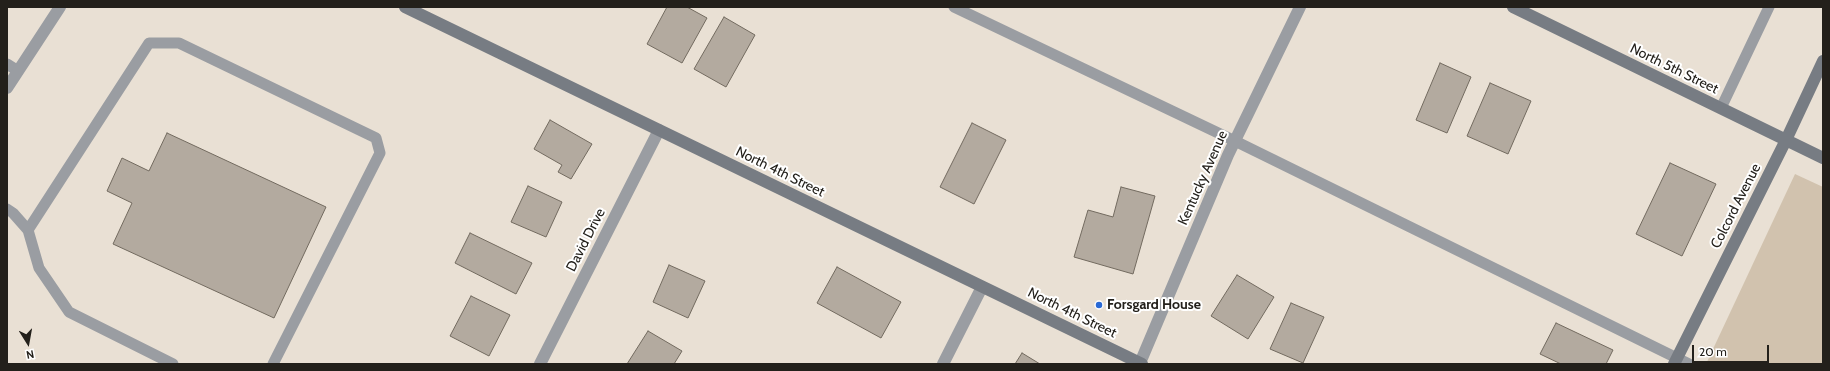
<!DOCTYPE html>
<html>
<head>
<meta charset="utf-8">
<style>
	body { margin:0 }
	#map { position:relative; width:1830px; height:371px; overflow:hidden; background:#e9e0d4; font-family:Cabin,sans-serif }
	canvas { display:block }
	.frame { position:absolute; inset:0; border:8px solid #23201b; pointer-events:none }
	.north { position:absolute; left:8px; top:323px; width:40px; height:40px; -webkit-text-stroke:3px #fff; paint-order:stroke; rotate:169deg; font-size:11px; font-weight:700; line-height:16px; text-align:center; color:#23201b }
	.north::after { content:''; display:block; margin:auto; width:14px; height:18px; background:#23201b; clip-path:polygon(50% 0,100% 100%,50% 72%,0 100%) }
	.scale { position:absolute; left:1692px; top:345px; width:77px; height:18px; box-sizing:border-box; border:2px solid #23201b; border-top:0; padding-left:5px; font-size:12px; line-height:14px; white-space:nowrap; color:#23201b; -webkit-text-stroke:3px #fff; paint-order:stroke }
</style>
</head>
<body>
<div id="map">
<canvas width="1830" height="371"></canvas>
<div class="frame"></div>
<div class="north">N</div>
<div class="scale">20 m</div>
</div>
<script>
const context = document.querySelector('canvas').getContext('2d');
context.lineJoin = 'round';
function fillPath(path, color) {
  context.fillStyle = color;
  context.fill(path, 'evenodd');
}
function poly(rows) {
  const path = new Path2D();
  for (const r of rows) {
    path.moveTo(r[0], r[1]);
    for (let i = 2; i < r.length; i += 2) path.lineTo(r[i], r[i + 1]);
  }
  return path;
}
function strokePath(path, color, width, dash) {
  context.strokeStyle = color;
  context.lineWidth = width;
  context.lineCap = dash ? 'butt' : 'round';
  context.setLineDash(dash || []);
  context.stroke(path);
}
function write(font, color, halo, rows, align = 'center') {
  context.font = font + ' Cabin,sans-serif';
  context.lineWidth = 4;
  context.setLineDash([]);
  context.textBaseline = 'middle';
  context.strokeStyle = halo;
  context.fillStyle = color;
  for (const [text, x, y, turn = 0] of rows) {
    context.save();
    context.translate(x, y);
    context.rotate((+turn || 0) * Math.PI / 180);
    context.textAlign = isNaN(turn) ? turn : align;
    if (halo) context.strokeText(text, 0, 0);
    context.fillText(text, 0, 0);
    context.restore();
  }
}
const green = poly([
	[1795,174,1823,187,1823,364,1706,364]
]);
const building = poly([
	[667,7,687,7,707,18,682,63,647,44,667,7],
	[724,17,755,35,726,87,694,69,724,17],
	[1440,63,1471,77,1447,133,1416,120,1440,63],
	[1490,83,1531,101,1508,154,1467,136,1490,83],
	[550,120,592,144,571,179,558,172,562,165,534,149,550,120],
	[972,123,1006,140,974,204,940,187,972,123],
	[167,133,326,207,274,318,113,244,132,203,107,191,122,158,149,171,167,133],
	[1670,163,1716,184,1682,256,1636,234,1670,163],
	[528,186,562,202,546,237,511,222,528,186],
	[1121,187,1155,196,1133,274,1074,257,1088,210,1113,217,1121,187],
	[470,233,532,263,516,294,455,263,470,233],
	[669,265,705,281,688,318,653,302,669,265],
	[837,267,901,302,881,338,817,303,837,267],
	[1237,275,1274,297,1248,339,1211,316,1237,275],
	[471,296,510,315,489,356,450,336,471,296],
	[1291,303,1324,317,1303,363,1270,349,1291,303],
	[1556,323,1613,350,1606,364,1561,364,1540,354,1556,323],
	[648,331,682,351,674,364,627,364,648,331],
	[1022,353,1040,364,1015,364,1022,353]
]);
const lane = poly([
	[954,7,1235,141,1689,364],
	[7,64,18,71],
	[1721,108,1769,7],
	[7,209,13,213,28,230],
	[173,364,69,312,39,268,28,230,149,43,179,43,376,138,380,153,273,364]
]);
const street = poly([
	[7,88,60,7],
	[1140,363,1228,155,1300,7],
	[540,364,659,130],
	[943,364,982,287]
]);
const secondary = poly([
	[405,7,1142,364],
	[1513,7,1823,158],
	[1674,364,1786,140,1823,61]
]);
const markers = [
	[1099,305,4,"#2969d5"]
];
const streetNames = [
	["North 5th Street",1674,69,26],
	["North 4th Street",780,172,26],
	["Kentucky Avenue",1203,178,-66],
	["Colcord Avenue",1736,206,-63],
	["David Drive",586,240,-63],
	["North 4th Street",1072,313,26]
];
const poiNames = [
	["Forsgard House",1107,305]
];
fillPath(green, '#d1c2ae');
fillPath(building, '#b3aa9f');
strokePath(building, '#726a5f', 1);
strokePath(lane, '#9a9da2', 11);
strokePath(street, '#9a9da2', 12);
strokePath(secondary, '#777c83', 12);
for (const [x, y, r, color] of markers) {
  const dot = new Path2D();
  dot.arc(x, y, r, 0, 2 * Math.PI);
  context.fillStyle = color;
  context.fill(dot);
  strokePath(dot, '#fff', 1.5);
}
write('14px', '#23201b', '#fff', streetNames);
write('bold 14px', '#23201b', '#fff', poiNames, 'left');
</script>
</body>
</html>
